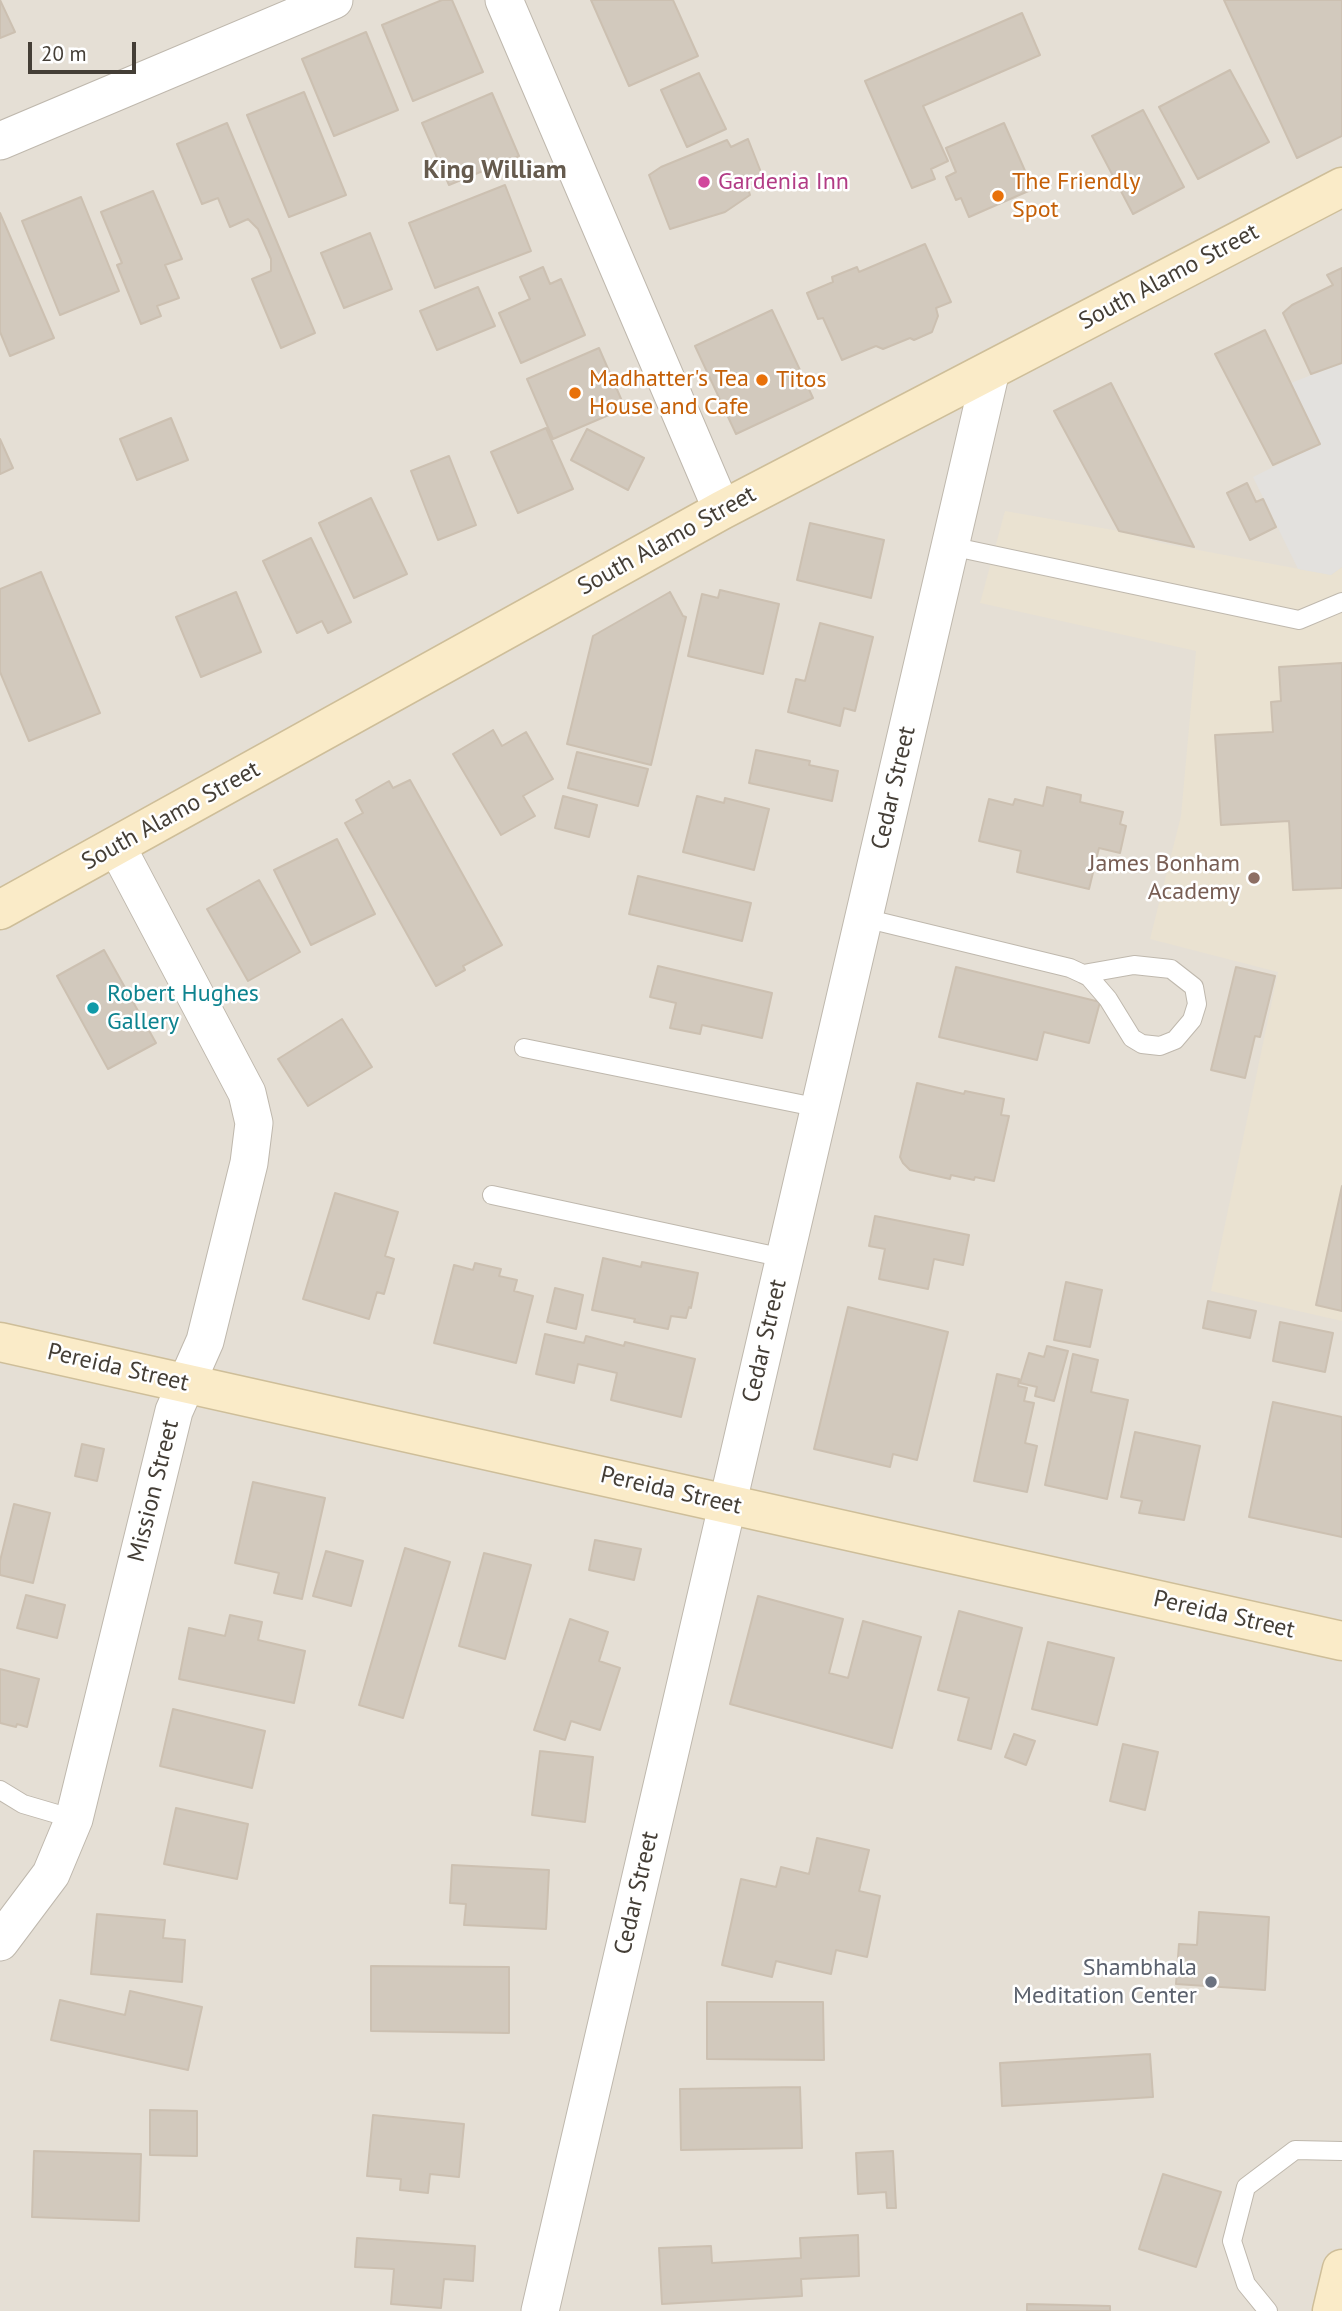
<!DOCTYPE html>
<html>
<head>
<meta charset="utf-8">
<style>
	body { margin:0 }
	#map { position:relative; width:1342px; height:2311px; overflow:hidden; background:#f2eee6; font-family:"PT Sans",sans-serif }
	canvas { display:block }
	.scale { position:absolute; left:28px; top:42px; width:108px; height:32px; box-sizing:border-box; border:4px solid #443e36; border-top:0; padding-left:9px; font-size:21px; line-height:24px; white-space:nowrap; color:#443e36; -webkit-text-stroke:5px #fff; paint-order:stroke }
</style>
</head>
<body>
<div id="map">
<canvas width="1342" height="2311"></canvas>
<div class="scale">20 m</div>
</div>
<script>
const context = document.querySelector('canvas').getContext('2d');
context.lineJoin = 'round';
function fillPath(path, color) {
  context.fillStyle = color;
  context.fill(path, 'evenodd');
}
function poly(rows) {
  const path = new Path2D();
  for (const r of rows) {
    path.moveTo(r[0], r[1]);
    for (let i = 2; i < r.length; i += 2) path.lineTo(r[i], r[i + 1]);
  }
  return path;
}
function strokePath(path, color, width, dash) {
  context.strokeStyle = color;
  context.lineWidth = width;
  context.lineCap = dash ? 'butt' : 'round';
  context.setLineDash(dash || []);
  context.stroke(path);
}
function write(font, color, halo, rows, align = 'center') {
  context.font = font + ' "PT Sans",sans-serif';
  context.lineWidth = 5;
  context.setLineDash([]);
  context.textBaseline = 'middle';
  context.strokeStyle = halo;
  context.fillStyle = color;
  for (const [text, x, y, turn = 0] of rows) {
    context.save();
    context.translate(x, y);
    context.rotate((+turn || 0) * Math.PI / 180);
    context.textAlign = isNaN(turn) ? turn : align;
    if (halo) context.strokeText(text, 0, 0);
    context.fillText(text, 0, 0);
    context.restore();
  }
}
const residential = poly([
	[0,0,1342,0,1342,2311,0,2311]
]);
const education = poly([
	[1005,511,1119,531,1161,543,1331,575,1342,567,1342,1321,1211,1291,1278,972,1150,939,1181,816,1196,651,980,603]
]);
const parking = poly([
	[1342,363,1342,567,1331,575,1298,569,1253,477,1320,444,1291,383]
]);
const building = poly([
	[0,0,15,32,0,38,0,0],
	[442,0,452,0,483,72,413,101,382,25,442,0],
	[591,0,673,0,698,56,629,86,591,0],
	[1224,0,1342,0,1342,136,1297,158,1224,0],
	[1022,13,1040,55,923,106,948,161,931,169,935,179,912,188,865,81,1022,13],
	[366,32,398,110,334,136,302,59,366,32],
	[1230,70,1269,142,1198,179,1159,107,1230,70],
	[699,73,726,129,687,147,661,90,699,73],
	[304,92,346,195,289,217,247,115,304,92],
	[492,93,519,156,449,185,422,123,492,93],
	[1143,110,1184,187,1133,214,1092,136,1143,110],
	[227,123,315,333,281,348,252,279,271,271,271,259,258,229,248,219,230,227,218,198,202,204,177,144,227,123],
	[1004,123,1033,189,969,217,961,198,956,200,946,177,956,172,946,148,1004,123],
	[748,139,764,180,747,185,750,195,725,212,670,229,649,175,661,167,727,140,731,147,748,139],
	[505,185,531,251,435,288,409,223,505,185],
	[153,191,182,259,165,265,179,298,157,306,161,316,141,324,117,265,122,263,101,212,153,191],
	[81,197,119,291,60,315,22,221,81,197],
	[0,213,54,338,10,356,0,332,0,213],
	[370,233,392,289,344,308,321,253,370,233],
	[925,244,951,302,936,308,938,316,932,332,914,340,910,338,883,349,876,346,842,360,823,318,818,319,807,293,833,282,832,277,857,267,859,272,925,244],
	[543,267,550,284,561,279,585,335,521,363,499,313,530,299,520,277,543,267],
	[1342,268,1342,363,1311,374,1283,313,1292,305,1333,285,1327,275,1342,268],
	[478,287,495,326,437,350,420,311,478,287],
	[772,310,813,398,736,434,695,346,772,310],
	[1265,330,1320,444,1273,465,1215,354,1265,330],
	[599,348,625,408,553,439,527,379,599,348],
	[1111,383,1194,547,1119,531,1054,411,1111,383],
	[171,418,188,460,137,480,120,439,171,418],
	[546,428,573,489,518,513,491,452,546,428],
	[587,429,644,458,628,490,571,460,587,429],
	[0,439,13,468,0,474,0,439],
	[449,456,476,525,438,540,411,471,449,456],
	[1247,483,1256,502,1263,499,1276,527,1250,540,1227,493,1247,483],
	[371,498,407,574,354,598,319,523,371,498],
	[810,523,884,540,871,598,797,580,810,523],
	[311,538,351,622,328,633,322,621,297,633,263,561,311,538],
	[41,572,100,713,29,741,0,672,0,589,41,572],
	[720,590,779,604,763,674,688,656,702,594,718,598,720,590],
	[236,592,261,652,201,677,176,617,236,592],
	[670,592,683,616,686,617,651,765,567,744,593,636,670,592],
	[820,623,873,637,855,711,844,708,840,726,788,712,796,679,805,681,820,623],
	[1342,663,1342,888,1293,890,1289,821,1221,825,1215,735,1273,732,1271,702,1281,701,1279,667,1342,663],
	[493,730,502,746,526,732,553,779,523,796,535,816,501,835,453,754,493,730],
	[756,750,810,761,809,765,838,771,832,801,749,783,756,750],
	[577,752,648,769,638,806,568,788,577,752],
	[410,780,502,945,463,966,465,970,436,986,345,823,363,813,356,800,389,781,393,788,410,780],
	[1047,787,1081,795,1080,802,1123,812,1120,824,1126,826,1120,853,1099,848,1089,889,1017,872,1021,851,979,841,989,799,1013,805,1015,799,1043,806,1047,787],
	[563,796,597,805,589,837,555,828,563,796],
	[697,796,724,803,725,798,769,809,754,870,683,852,697,796],
	[337,839,375,914,311,945,274,870,337,839],
	[638,876,751,903,742,941,629,914,638,876],
	[259,880,300,952,248,981,207,909,259,880],
	[104,950,156,1043,108,1069,57,976,104,950],
	[658,966,772,993,762,1038,702,1025,700,1034,670,1028,676,1003,650,997,658,966],
	[956,967,1100,1002,1089,1043,1044,1032,1037,1060,939,1037,956,967],
	[1236,967,1275,976,1260,1037,1255,1036,1245,1078,1211,1070,1236,967],
	[342,1019,372,1067,308,1106,278,1059,342,1019],
	[917,1083,964,1094,965,1091,1004,1099,1001,1115,1009,1116,994,1181,975,1177,974,1180,951,1175,950,1179,910,1170,903,1163,900,1157,917,1083],
	[1342,1186,1342,1311,1316,1305,1342,1186],
	[335,1193,398,1212,385,1256,394,1259,384,1294,377,1292,369,1319,303,1299,335,1193],
	[875,1216,969,1235,963,1265,934,1259,928,1289,879,1279,885,1249,869,1246,875,1216],
	[603,1258,641,1267,642,1262,698,1273,691,1308,689,1307,686,1318,671,1316,668,1329,634,1322,635,1319,592,1310,603,1258],
	[475,1263,501,1269,499,1276,517,1280,514,1291,533,1296,516,1363,434,1343,454,1265,473,1270,475,1263],
	[1066,1282,1102,1290,1090,1347,1054,1340,1066,1282],
	[555,1288,583,1295,576,1329,547,1322,555,1288],
	[1208,1301,1256,1311,1250,1338,1203,1328,1208,1301],
	[848,1307,948,1332,917,1460,893,1454,890,1467,814,1449,848,1307],
	[1280,1322,1333,1333,1325,1372,1273,1361,1280,1322],
	[545,1334,584,1343,586,1336,624,1346,625,1342,695,1359,681,1417,611,1400,617,1373,578,1364,574,1383,536,1374,545,1334],
	[1047,1346,1068,1351,1054,1401,1035,1396,1037,1387,1020,1383,1029,1353,1044,1357,1047,1346],
	[1073,1354,1098,1360,1091,1392,1128,1400,1107,1499,1045,1485,1073,1354],
	[997,1374,1019,1379,1018,1386,1027,1388,1024,1401,1034,1403,1025,1443,1037,1446,1027,1492,974,1481,997,1374],
	[1273,1402,1342,1417,1342,1537,1249,1517,1273,1402],
	[1135,1432,1200,1446,1184,1520,1139,1513,1142,1501,1121,1497,1135,1432],
	[82,1444,104,1449,97,1481,75,1476,82,1444],
	[253,1482,325,1498,302,1599,274,1593,279,1573,235,1563,253,1482],
	[14,1504,50,1513,33,1583,0,1575,0,1561,14,1504],
	[595,1540,641,1549,634,1580,589,1570,595,1540],
	[405,1548,450,1562,403,1718,359,1705,405,1548],
	[326,1551,363,1561,351,1606,313,1596,326,1551],
	[484,1553,531,1565,505,1659,459,1646,484,1553],
	[26,1595,65,1605,57,1638,17,1628,26,1595],
	[758,1596,843,1619,829,1673,848,1678,863,1621,921,1637,892,1748,730,1704,758,1596],
	[959,1611,1022,1628,991,1749,958,1740,969,1698,938,1690,959,1611],
	[230,1615,262,1622,258,1640,305,1651,294,1703,179,1679,189,1628,225,1636,230,1615],
	[570,1619,608,1632,599,1661,620,1668,600,1730,571,1721,565,1740,534,1730,570,1619],
	[1048,1642,1114,1658,1097,1725,1032,1709,1048,1642],
	[0,1669,39,1679,27,1727,17,1724,16,1727,0,1723,0,1669],
	[173,1709,265,1731,252,1788,160,1766,173,1709],
	[1014,1734,1035,1741,1026,1765,1005,1757,1014,1734],
	[1123,1744,1158,1752,1145,1810,1110,1801,1123,1744],
	[540,1751,593,1757,585,1822,532,1815,540,1751],
	[176,1808,248,1824,237,1879,164,1864,176,1808],
	[817,1838,869,1850,859,1891,880,1896,867,1957,836,1950,831,1974,776,1961,772,1977,722,1965,741,1879,776,1887,781,1867,809,1874,817,1838],
	[452,1865,549,1870,546,1929,464,1925,466,1904,450,1903,452,1865],
	[1199,1912,1269,1917,1265,1990,1176,1984,1179,1944,1197,1945,1199,1912],
	[97,1914,165,1920,163,1938,185,1940,182,1982,91,1974,97,1914],
	[371,1966,509,1967,509,2033,371,2031,371,1966],
	[130,1991,202,2007,188,2070,51,2040,60,2000,125,2015,130,1991],
	[707,2002,823,2002,824,2060,707,2059,707,2002],
	[1150,2054,1153,2097,1002,2106,1000,2063,1150,2054],
	[800,2087,802,2148,681,2150,680,2089,800,2087],
	[150,2110,197,2111,197,2156,150,2155,150,2110],
	[373,2115,464,2124,459,2177,430,2174,428,2193,400,2190,401,2179,367,2176,373,2115],
	[34,2151,141,2154,139,2221,32,2217,34,2151],
	[893,2151,896,2208,887,2208,886,2192,858,2194,856,2153,893,2151],
	[1163,2174,1221,2192,1196,2267,1139,2249,1163,2174],
	[858,2235,859,2276,801,2279,802,2296,662,2304,659,2248,711,2246,712,2263,801,2258,800,2238,858,2235],
	[357,2238,475,2246,473,2281,444,2279,441,2308,391,2304,394,2269,355,2267,357,2238],
	[1027,2304,1110,2306,1110,2311,1027,2311,1027,2304]
]);
const lane = poly([
	[950,546,1299,620,1342,602],
	[864,918,1070,968,1083,974,1089,977,1108,999,1132,1038,1142,1044,1160,1046,1175,1040,1192,1020,1197,1004,1194,987,1171,969,1134,965,1083,974],
	[524,1048,820,1108],
	[492,1195,784,1258],
	[0,1790,23,1804,74,1819],
	[1268,2311,1246,2284,1232,2241,1246,2187,1295,2150,1342,2151]
]);
const street = poly([
	[504,0,722,510],
	[0,141,334,0],
	[0,1942,51,1874,74,1819,174,1411,205,1341,249,1163,254,1123,247,1093,117,847],
	[540,2311,991,370]
]);
const secondary = poly([
	[0,910,722,510,1342,187],
	[0,1342,1342,1641],
	[1332,2311,1342,2269]
]);
const markers = [
	[704,182,7,"#d1479c"],
	[998,196,7,"#e8710a"],
	[762,380,7,"#e8710a"],
	[575,393,7,"#e8710a"],
	[1254,878,7,"#8d6e63"],
	[93,1008,7,"#0f9aa8"],
	[1211,1982,7,"#6b7280"]
];
const hotelNames = [
	["Gardenia Inn",718,182]
];
const foodNames = [
	["The Friendly",1012,182],
	["Spot",1012,210],
	["Madhatter's Tea",589,379],
	["House and Cafe",589,407],
	["Titos",776,380]
];
const streetNames = [
	["South Alamo Street",1169,277,-28],
	["South Alamo Street",667,541,-29],
	["Cedar Street",894,788,-77],
	["South Alamo Street",171,816,-29],
	["Cedar Street",765,1341,-77],
	["Pereida Street",118,1368,13],
	["Mission Street",154,1491,-76],
	["Pereida Street",671,1491,13],
	["Pereida Street",1224,1615,13],
	["Cedar Street",637,1893,-77]
];
const educationNames = [
	["James Bonham",1240,864],
	["Academy",1240,892]
];
const cultureNames = [
	["Robert Hughes",107,994],
	["Gallery",107,1022]
];
const worshipNames = [
	["Shambhala",1197,1968],
	["Meditation Center",1197,1996]
];
const neighbourhoodNames = [
	["King William",495,171]
];
fillPath(residential, '#e5dfd5');
fillPath(education, '#eae2d1');
fillPath(parking, '#e3e1de');
fillPath(building, '#d2c9bd');
strokePath(building, '#ccc0b1', 2);
strokePath(lane, '#bfb8ad', 20);
strokePath(street, '#bfb8ad', 39);
strokePath(secondary, '#cebe99', 41);
strokePath(lane, '#fff', 18);
strokePath(street, '#fff', 37);
strokePath(secondary, '#faebc8', 38);
for (const [x, y, r, color] of markers) {
  const dot = new Path2D();
  dot.arc(x, y, r, 0, 2 * Math.PI);
  context.fillStyle = color;
  context.fill(dot);
  strokePath(dot, '#fff', 2.5);
}
write('24px', '#b23c85', '#fff', hotelNames, 'left');
write('24px', '#c56008', '#fff', foodNames, 'left');
write('24px', '#443e36', '#fff', streetNames);
write('24px', '#785e54', '#fff', educationNames, 'right');
write('24px', '#0d838f', '#fff', cultureNames, 'left');
write('24px', '#5b616d', '#fff', worshipNames, 'right');
write('bold 26px', '#665b4e', '#fff', neighbourhoodNames);
</script>
</body>
</html>
